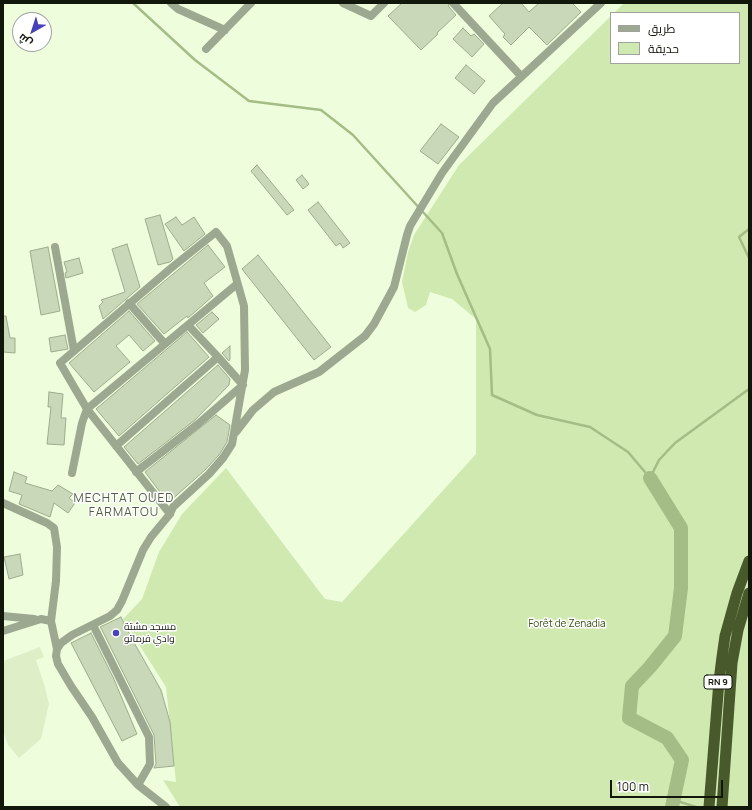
<!DOCTYPE html>
<html>
<head>
<meta charset="utf-8">
<style>
	body { margin:0 }
	#map { position:relative; width:752px; height:810px; overflow:hidden; background:#eefedc; font-family:Manrope,Cairo,sans-serif }
	canvas { display:block }
	.frame { position:absolute; inset:0; border:4px solid #12170c; pointer-events:none }
	.legend { position:absolute; left:610px; top:12px; width:130px; height:52px; box-sizing:border-box; background:#fff; border:1px solid #a0a29e; margin:0; padding:5px 7px; list-style:none; font-size:12px; color:#12170c }
	.legend li { display:flex; align-items:center; gap:8px; height:20px }
	.legend b { width:20px; border:1px solid #a0a29e }
	.north { position:absolute; left:12px; top:12px; width:40px; height:40px; box-sizing:border-box; background:#fff; border:1px solid #a0a29e; border-radius:50%; rotate:219deg; font-size:11px; font-weight:700; line-height:16px; text-align:center; color:#12170c }
	.north::after { content:''; display:block; margin:auto; width:14px; height:18px; background:#4643b9; clip-path:polygon(50% 0,100% 100%,50% 72%,0 100%) }
	.scale { position:absolute; left:610px; top:780px; width:113px; height:18px; box-sizing:border-box; border:2px solid #12170c; border-top:0; padding-left:5px; font-size:12px; line-height:14px; white-space:nowrap; color:#12170c; -webkit-text-stroke:3px #fff; paint-order:stroke }
</style>
</head>
<body>
<div id="map">
<canvas width="752" height="810"></canvas>
<div class="frame"></div>
<ul class="legend">
<li><b style="height:5px;background:#9da890"></b>طريق</li>
<li><b style="height:11px;background:#cfe9b1"></b>حديقة</li>
</ul>
<div class="north">ش</div>
<div class="scale">100 m</div>
</div>
<script>
const context = document.querySelector('canvas').getContext('2d');
context.lineJoin = 'round';
function fillPath(path, color) {
  context.fillStyle = color;
  context.fill(path, 'evenodd');
}
function poly(rows) {
  const path = new Path2D();
  for (const r of rows) {
    path.moveTo(r[0], r[1]);
    for (let i = 2; i < r.length; i += 2) path.lineTo(r[i], r[i + 1]);
  }
  return path;
}
function strokePath(path, color, width, dash) {
  context.strokeStyle = color;
  context.lineWidth = width;
  context.lineCap = dash ? 'butt' : 'round';
  context.setLineDash(dash || []);
  context.stroke(path);
}
function write(font, color, halo, rows, align = 'center') {
  context.font = font + ' Manrope,Cairo,sans-serif';
  context.lineWidth = 3;
  context.setLineDash([]);
  context.textBaseline = 'middle';
  context.strokeStyle = halo;
  context.fillStyle = color;
  for (const [text, x, y, turn = 0] of rows) {
    context.save();
    context.translate(x, y);
    context.rotate((+turn || 0) * Math.PI / 180);
    context.textAlign = isNaN(turn) ? turn : align;
    if (halo) context.strokeText(text, 0, 0);
    context.fillText(text, 0, 0);
    context.restore();
  }
}
const built = poly([
	[40,647,44,657,36,660,45,687,49,704,41,739,19,758,8,745,3,731,3,661]
]);
const green = poly([
	[624,3,749,3,749,807,180,807,163,780,176,782,166,687,123,619,142,599,159,552,182,514,226,468,325,599,342,602,476,454,476,319,452,299,430,292,426,305,415,312,408,308,402,282,408,252,414,235,459,165,611,16,611,63,739,63,739,13,614,13]
]);
const stream = poly([
	[133,3,195,60,249,101,321,110,353,135,442,233,457,274,490,349,492,395,537,415,590,427,628,452,650,478,659,460,675,443,749,389],
	[749,229,739,237,749,258],
	[674,800,696,807]
]);
const river = poly([
	[650,478,681,528,681,588,675,636,650,667,632,686,629,718,667,738,682,760,672,807]
]);
const building = poly([
	[402,3,448,3,449,7,456,15,437,33,438,34,421,50,388,16,402,3],
	[503,3,521,3,529,12,539,3,572,3,581,12,547,45,529,27,511,45,503,37,505,34,489,16,503,3],
	[463,28,471,36,474,34,484,44,472,57,453,39,463,28],
	[466,65,485,81,474,94,455,78,466,65],
	[441,124,459,137,438,164,420,151,441,124],
	[257,165,294,210,287,215,251,171,257,165],
	[302,175,309,184,303,189,296,180,302,175],
	[318,202,350,243,343,248,340,243,336,246,308,210,318,202],
	[160,215,173,259,170,262,158,265,145,219,160,215],
	[176,217,182,225,194,217,205,234,184,251,165,224,176,217],
	[127,244,140,287,103,319,99,306,103,302,101,300,125,292,112,249,127,244],
	[208,245,225,267,204,283,213,296,188,318,187,316,164,334,137,304,208,245],
	[48,247,60,311,41,315,30,251,48,247],
	[258,255,331,347,314,360,242,269,258,255],
	[79,258,83,273,66,278,65,273,67,272,64,262,79,258],
	[129,311,155,341,143,351,129,335,116,346,130,362,94,392,69,363,129,311],
	[212,312,219,319,203,333,196,325,212,312],
	[3,316,6,316,10,338,15,338,15,353,3,352,3,316],
	[187,332,209,357,119,436,96,409,187,332],
	[65,335,68,349,51,352,49,338,65,335],
	[230,346,230,359,229,361,222,353,230,346],
	[218,365,230,379,229,385,195,420,138,464,124,447,218,365],
	[49,392,63,394,61,418,66,418,64,445,47,444,51,407,48,407,49,392],
	[216,415,230,425,227,442,219,455,205,470,168,503,145,472,216,415],
	[14,472,27,477,25,483,52,491,58,485,73,494,69,498,75,503,68,513,54,503,50,517,19,504,22,495,9,491,14,472],
	[20,554,23,575,9,579,4,557,20,554],
	[121,617,132,639,161,690,170,722,174,766,154,768,156,764,154,735,101,628,100,627,121,617],
	[91,633,113,677,137,734,122,741,71,643,91,633]
]);
const minor = poly([
	[171,3,178,9,225,30],
	[343,3,371,16,384,3],
	[453,3,521,76],
	[206,49,251,3],
	[55,247,74,351],
	[129,303,165,344],
	[236,432,253,410,274,392,319,372,365,336,374,324,394,287,407,235,410,226,442,173,493,103,601,3],
	[116,446,218,357,188,325],
	[136,472,198,424,243,385,218,357],
	[72,473,82,423,87,409,237,284],
	[3,503,47,523,54,528,57,547,56,581,51,621,57,649],
	[3,616,34,619],
	[93,625,149,737,150,764,138,785],
	[3,631,41,619,51,621],
	[166,807,138,785,118,763,92,717,71,686,58,664,56,656,57,649,61,643,72,635,110,616,117,610,122,601,143,550,151,537,170,514,173,507,209,474,223,458,232,444,245,370,244,306,227,246,216,232,170,269,60,363,87,409,170,514]
]);
const trunk = poly([
	[709,807,719,681,722,657,725,636,737,593,749,561],
	[722,807,732,663,738,630,749,593]
]);
const markers = [
	[116,633,4,"#4643b9"]
];
const shields = [
	[718,682,28]
];
const shieldNames = [
	["RN 9",718,682]
];
const parkNames = [
	["Forêt de Zenadia",567,624]
];
const poiNames = [
	["مسجد مشتة",124,627],
	["وادي فرماتو",124,639]
];
const quarterNames = [
	["MECHTAT OUED",124,499],
	["FARMATOU",124,513]
];
fillPath(built, '#deefc8');
fillPath(green, '#cfe9b1');
strokePath(stream, '#a4bc86', 2.5);
strokePath(river, '#a4bc86', 14);
fillPath(building, '#c9d8b8');
strokePath(building, '#9dac8c', 1);
strokePath(minor, '#9da890', 8);
strokePath(trunk, '#485a2c', 11);
for (const [x, y, r, color] of markers) {
  const dot = new Path2D();
  dot.arc(x, y, r, 0, 2 * Math.PI);
  context.fillStyle = color;
  context.fill(dot);
  strokePath(dot, '#fff', 1.5);
}
for (const [x, y, w] of shields) {
  const box = new Path2D();
  box.roundRect(x - w / 2, y - 7, w, 14, 3);
  context.fillStyle = '#fff';
  context.fill(box);
  strokePath(box, '#12170c', 1);
}
write('bold 9px', '#12170c', null, shieldNames);
write('10px', '#364c11', '#fff', parkNames);
write('10px', '#12170c', '#fff', poiNames, 'left');
context.letterSpacing = '1px';
write('12px', '#505d40', '#fff', quarterNames);
context.letterSpacing = '0px';
</script>
</body>
</html>
